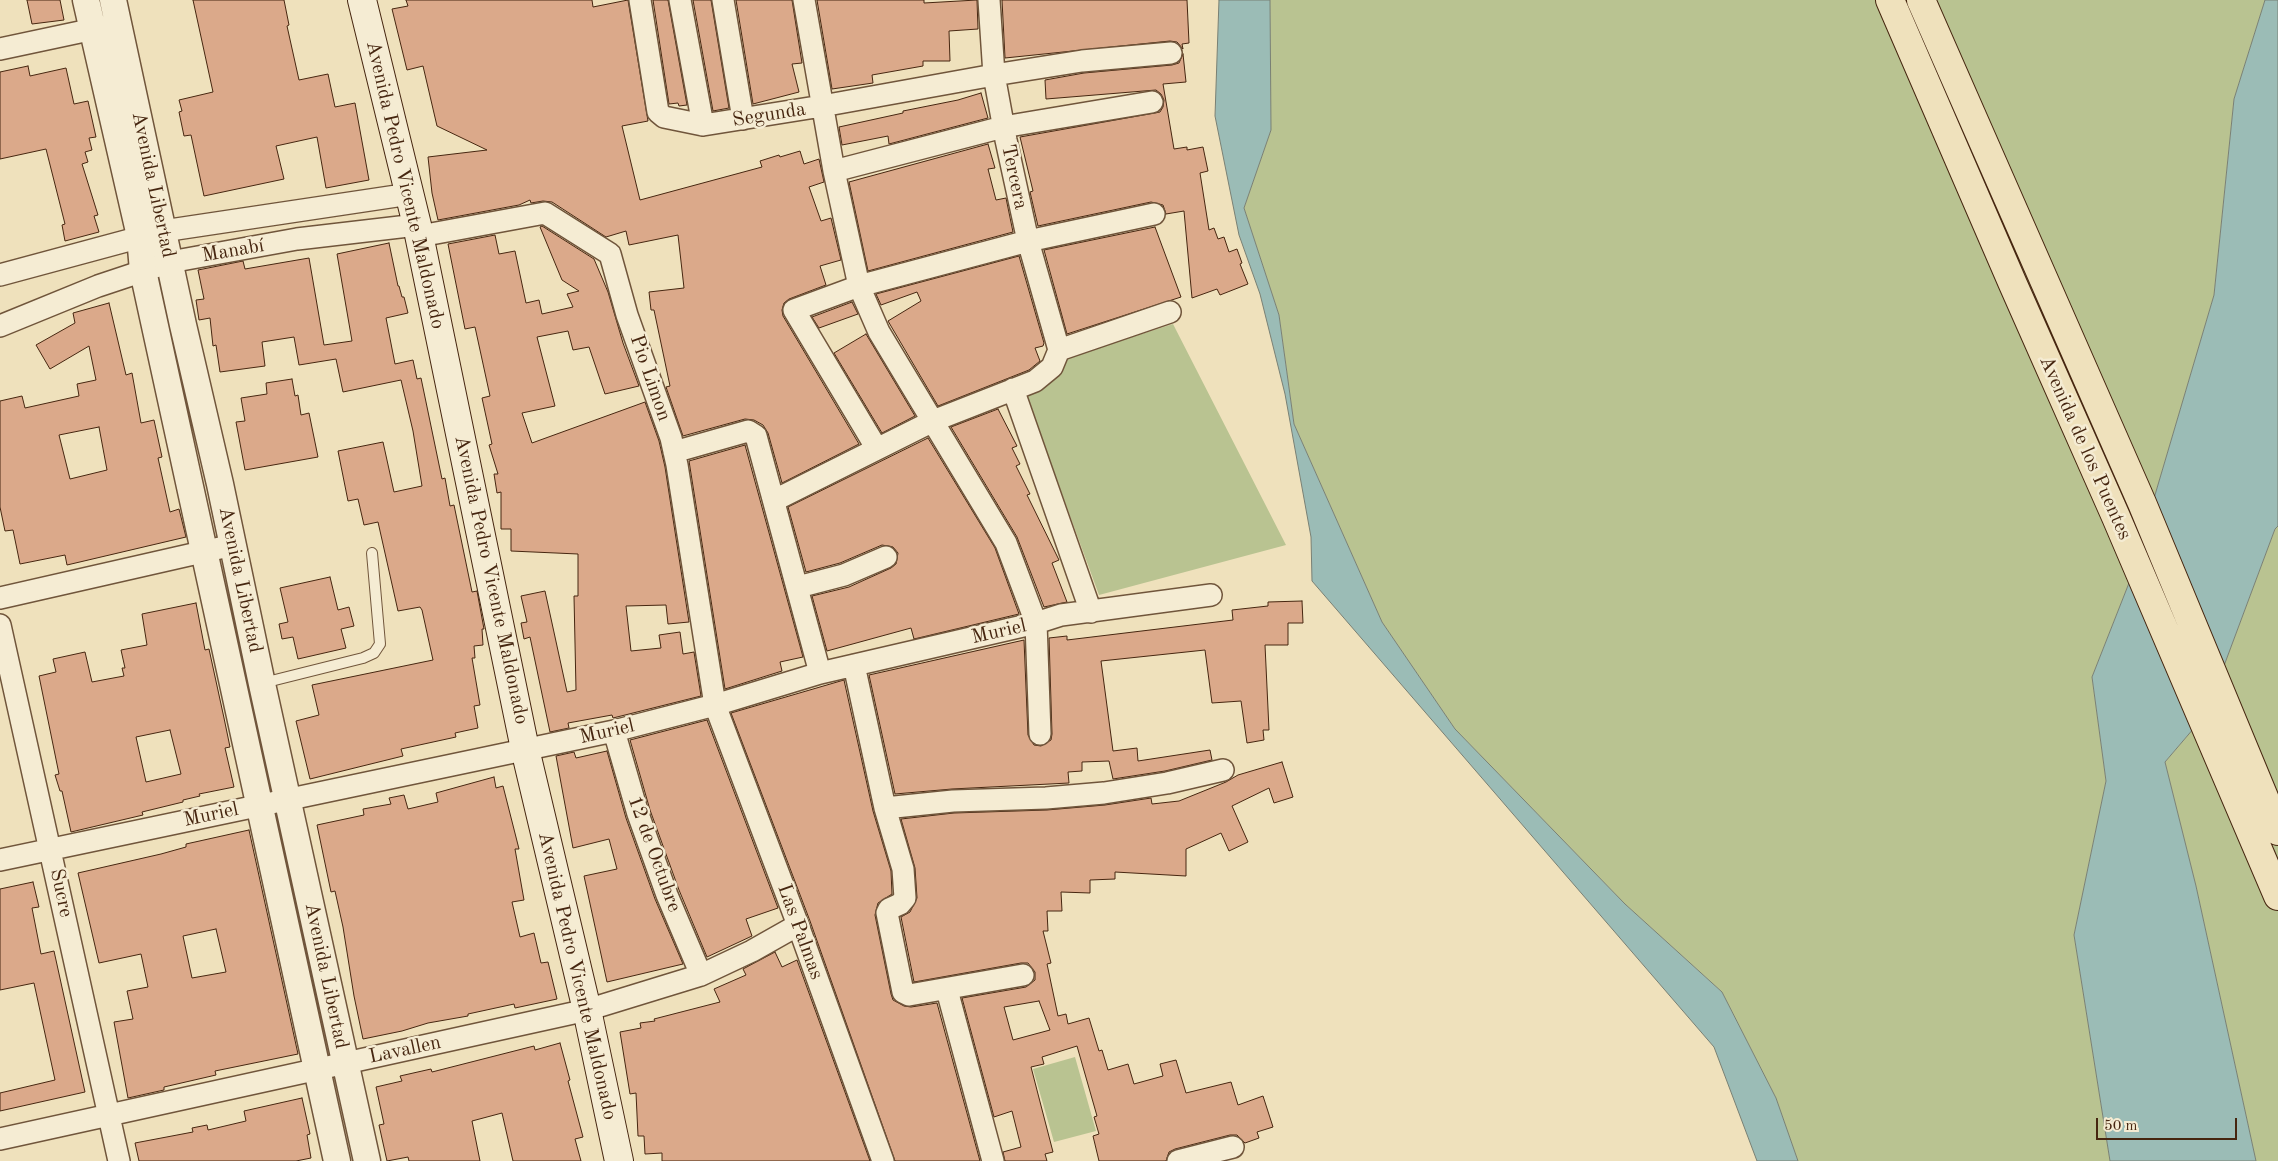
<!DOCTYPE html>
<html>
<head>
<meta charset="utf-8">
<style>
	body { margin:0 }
	#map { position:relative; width:2278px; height:1161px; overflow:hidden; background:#efe1bc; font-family:"Old Standard TT",serif }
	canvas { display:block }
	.scale { position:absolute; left:2096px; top:1118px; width:141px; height:22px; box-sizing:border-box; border:2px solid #462610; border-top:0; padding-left:6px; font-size:15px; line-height:18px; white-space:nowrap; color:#462610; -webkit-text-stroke:4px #f5ecd3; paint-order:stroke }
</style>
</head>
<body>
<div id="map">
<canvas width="2278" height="1161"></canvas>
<div class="scale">50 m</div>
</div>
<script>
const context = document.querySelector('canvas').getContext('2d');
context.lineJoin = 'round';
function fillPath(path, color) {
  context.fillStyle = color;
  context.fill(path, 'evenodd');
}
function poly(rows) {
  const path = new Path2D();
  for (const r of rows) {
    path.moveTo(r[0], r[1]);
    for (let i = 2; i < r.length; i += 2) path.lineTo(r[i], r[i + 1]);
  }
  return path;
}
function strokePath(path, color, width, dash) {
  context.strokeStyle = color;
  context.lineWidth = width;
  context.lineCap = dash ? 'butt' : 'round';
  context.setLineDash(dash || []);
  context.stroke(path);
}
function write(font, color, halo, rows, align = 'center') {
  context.font = font + ' "Old Standard TT",serif';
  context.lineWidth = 5;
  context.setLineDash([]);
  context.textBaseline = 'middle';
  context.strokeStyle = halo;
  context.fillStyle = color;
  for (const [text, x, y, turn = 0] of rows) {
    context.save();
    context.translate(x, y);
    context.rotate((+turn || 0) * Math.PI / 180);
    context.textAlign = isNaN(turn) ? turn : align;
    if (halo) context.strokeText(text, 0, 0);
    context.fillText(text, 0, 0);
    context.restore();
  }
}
const green = poly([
	[1270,0,2265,0,2234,99,2214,295,2129,583,2092,677,2106,781,2074,935,2110,1161,1798,1161,1776,1098,1722,992,1625,904,1455,729,1382,622,1294,424,1279,315,1244,208,1271,130],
	[1173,324,1286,545,1099,595,1025,393,1053,379,1069,357],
	[2278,526,2278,1161,2256,1161,2196,886,2165,762,2206,714,2275,529],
	[1075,1057,1096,1131,1054,1142,1033,1069]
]);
const water = poly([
	[1219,0,1270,0,1271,130,1244,208,1279,315,1294,424,1382,622,1455,729,1625,904,1722,992,1776,1098,1798,1161,1757,1161,1714,1047,1312,581,1311,537,1285,394,1260,294,1239,235,1215,116,1219,0],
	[2265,0,2278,0,2278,526,2275,529,2206,714,2165,762,2196,886,2256,1161,2110,1161,2074,935,2106,781,2092,677,2129,583,2214,295,2234,99,2265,0]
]);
const building = poly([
	[27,0,60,0,64,20,32,24,27,0],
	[193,0,284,0,289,25,287,26,299,80,328,74,335,107,355,103,369,180,326,188,317,137,276,146,284,179,204,196,191,135,184,136,179,112,182,111,179,100,213,92,193,0],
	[406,0,592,0,593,7,628,0,648,121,622,126,640,200,762,167,760,161,779,155,780,157,800,151,804,164,819,159,824,182,809,187,821,221,831,218,841,260,820,266,826,285,789,299,784,303,782,310,783,316,859,444,782,483,768,433,763,425,754,420,745,419,683,436,666,387,670,386,654,310,651,310,649,292,684,288,678,235,629,245,626,231,606,237,552,202,543,201,531,203,530,200,519,205,438,220,432,193,428,157,487,150,437,126,423,66,407,70,392,9,408,6,406,0],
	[653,0,668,0,687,105,679,106,678,103,669,104,653,0],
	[693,0,711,0,729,108,713,111,693,0],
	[736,0,792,0,802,63,792,64,799,92,753,104,736,0],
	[817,0,924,0,924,3,977,0,978,29,949,31,950,61,923,61,923,66,872,75,873,83,832,89,817,0],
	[1002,0,1187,0,1189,43,1182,44,1183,49,1177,42,1170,41,1005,58,1002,0],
	[1183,54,1186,82,1163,84,1174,149,1187,147,1187,150,1203,147,1208,171,1200,173,1209,230,1214,228,1218,239,1224,237,1229,252,1237,249,1242,263,1240,264,1248,284,1220,295,1217,289,1192,298,1184,211,1166,214,1163,205,1151,202,1038,226,1030,192,1033,191,1020,137,1160,112,1163,107,1164,100,1161,94,1156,90,1046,99,1045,80,1084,73,1172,65,1179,63,1183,54],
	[28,66,30,76,66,68,74,104,88,101,96,137,89,138,92,150,85,152,88,162,82,164,98,215,94,216,99,232,65,241,62,225,65,224,46,149,0,159,0,72,28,66],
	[981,93,988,118,889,144,888,136,842,145,839,127,903,113,903,111,958,100,981,93],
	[988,144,995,168,988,169,996,200,1006,198,1013,232,868,271,849,182,988,144],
	[542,226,594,259,608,292,623,343,639,386,605,394,589,347,573,350,568,331,537,337,555,406,522,413,532,443,645,402,659,441,665,467,689,622,668,624,666,605,626,606,631,651,661,648,659,635,680,632,683,654,694,652,701,696,613,718,612,715,568,723,569,728,550,732,530,637,524,639,521,623,527,622,521,596,545,591,567,692,576,690,574,596,578,596,578,554,511,551,511,529,501,529,501,492,497,493,494,474,498,474,489,445,492,444,482,398,490,396,475,327,465,329,448,244,495,235,499,254,515,251,526,303,539,300,542,314,573,307,567,294,579,291,562,280,540,227,542,226],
	[1155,227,1181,297,1067,334,1044,250,1155,227],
	[389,243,398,286,399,286,402,297,404,297,408,313,386,318,395,364,413,360,417,379,421,378,442,479,445,478,450,506,454,505,472,592,477,591,484,629,482,629,483,645,474,646,475,658,472,658,480,705,474,706,478,728,455,733,456,737,401,749,403,756,310,779,296,721,319,715,312,685,433,660,422,610,420,607,398,611,378,522,364,525,358,499,348,501,338,451,383,442,394,492,422,486,413,431,401,380,343,392,336,359,299,365,294,337,262,342,265,366,220,372,216,345,213,346,210,318,199,320,196,300,204,299,198,270,243,261,245,269,309,258,324,345,352,341,337,254,389,243],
	[1019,256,1044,343,1043,346,1035,348,1040,361,1029,370,938,406,888,321,921,301,917,292,881,305,876,294,1019,256],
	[852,302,858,314,819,328,812,317,852,302],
	[109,303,126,375,132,373,141,423,154,420,162,457,158,458,170,512,179,509,186,537,67,565,65,555,20,564,13,530,5,531,0,507,0,401,22,396,25,408,79,396,77,384,96,380,89,346,50,369,36,345,75,323,73,313,109,303],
	[99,427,107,470,70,479,59,435,99,427],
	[866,334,915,416,882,433,834,353,866,334],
	[292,379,295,396,298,395,301,415,309,413,318,457,245,470,236,422,245,421,241,398,267,394,266,383,292,379],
	[998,409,1017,446,1012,448,1020,464,1016,466,1030,494,1027,495,1059,560,1052,563,1067,602,1044,607,1017,537,951,427,998,409],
	[928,438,995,548,1019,614,914,639,911,628,827,651,812,596,849,587,891,568,896,564,898,553,893,547,882,545,840,563,806,572,788,507,928,438],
	[745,445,803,657,780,662,782,671,725,689,689,461,745,445],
	[330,577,338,610,349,607,354,626,341,629,346,648,298,659,293,637,282,639,279,624,288,622,280,588,330,577],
	[1302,601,1303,623,1288,623,1288,645,1265,645,1269,730,1263,730,1264,740,1247,743,1241,701,1212,703,1205,650,1101,661,1113,751,1137,748,1138,761,1210,750,1212,760,1165,771,1113,779,1109,761,1082,762,1082,771,1068,772,1069,783,952,789,895,794,869,675,1024,640,1028,735,1034,745,1041,746,1051,740,1052,734,1049,638,1067,636,1067,640,1233,620,1232,610,1268,606,1268,602,1302,601],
	[196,603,205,650,209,649,224,718,230,747,225,748,234,787,199,794,200,796,183,800,183,802,142,812,143,815,71,832,62,791,60,791,55,775,59,774,39,676,56,672,53,659,85,652,92,682,124,676,122,668,125,668,121,650,147,645,142,614,196,603],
	[170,730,181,774,146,782,136,737,170,730],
	[844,680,873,811,891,871,892,894,878,903,875,915,891,994,893,1000,904,1006,911,1007,937,1003,980,1161,895,1161,810,921,731,713,844,680],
	[707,720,778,908,746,919,752,936,707,957,679,890,650,810,630,740,707,720],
	[607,751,626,818,655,899,683,964,607,982,584,876,617,869,609,839,573,848,556,756,574,752,576,758,607,751],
	[1282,762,1293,797,1274,803,1269,788,1232,806,1248,842,1229,851,1221,833,1186,849,1186,876,1115,872,1115,879,1090,880,1090,893,1061,892,1062,911,1047,911,1048,931,1043,931,1051,963,1047,964,1058,1016,1066,1014,1068,1024,1089,1018,1099,1051,1102,1050,1108,1070,1128,1064,1134,1084,1163,1076,1160,1064,1176,1060,1186,1093,1231,1082,1238,1105,1263,1096,1273,1127,1257,1132,1259,1138,1245,1143,1237,1135,1230,1135,1175,1149,1169,1152,1166,1161,1099,1161,1093,1136,1099,1134,1094,1117,1097,1116,1077,1046,1042,1057,1044,1064,1031,1067,1053,1152,1045,1154,1047,1161,1005,1161,1003,1152,1021,1147,1012,1111,994,1117,962,998,1026,987,1035,980,1035,972,1028,963,1021,963,914,982,901,917,910,912,917,898,915,868,901,819,954,813,1047,810,1105,805,1151,798,1152,804,1179,801,1226,782,1238,775,1282,762],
	[1039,1001,1050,1030,1013,1040,1004,1007,1039,1001],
	[494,777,496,788,503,786,519,849,515,849,524,900,512,902,520,937,534,933,541,963,548,962,557,999,515,1008,514,1004,468,1014,468,1016,428,1023,402,1031,363,1039,354,996,343,927,335,891,331,892,317,825,364,815,363,809,391,804,389,798,404,795,408,809,438,802,436,793,494,777],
	[249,830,298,1054,215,1071,216,1075,164,1087,164,1090,128,1098,114,1022,133,1019,127,991,148,987,141,954,99,963,78,873,161,854,186,847,186,844,249,830],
	[216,929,226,972,192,978,183,936,216,929],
	[33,882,39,907,32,908,41,954,54,951,85,1092,0,1111,0,1093,55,1080,34,983,0,990,0,889,33,882],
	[775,952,782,967,797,960,870,1161,662,1161,662,1153,645,1154,644,1136,638,1136,636,1093,630,1094,620,1032,641,1028,640,1023,655,1021,654,1019,720,1002,714,989,746,975,743,969,775,952],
	[560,1043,570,1080,568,1081,583,1137,575,1139,581,1161,513,1161,502,1113,472,1121,480,1161,409,1161,408,1157,387,1161,379,1125,384,1124,376,1087,402,1081,400,1076,431,1069,432,1072,534,1046,535,1050,560,1043],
	[302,1098,310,1134,307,1135,311,1158,296,1161,139,1161,135,1143,193,1132,192,1128,207,1125,208,1130,246,1121,244,1111,302,1098]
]);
const service = poly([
	[263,683,363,658,374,653,380,644,372,553]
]);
const minor = poly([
	[640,0,658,112,664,117,703,125,822,106,994,75,1082,61,1171,53],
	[680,0,703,125],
	[723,0,743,119],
	[804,0,834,171,859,286,879,332,1006,543,1036,623,1040,734],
	[989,0,994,75,1006,140,1028,241,1059,350],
	[0,49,108,26],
	[834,171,1003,127,1152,102],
	[420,236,545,213,610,254,627,315,671,438,677,465,715,705,798,925,883,1161],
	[0,275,163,231,410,194],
	[0,326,98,286,170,262,297,239,417,225],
	[1013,389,1091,612],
	[877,449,794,310,859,286,1028,241,1154,214],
	[674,452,748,431,756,436,820,673],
	[775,500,933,421,1035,381,1052,367,1059,350,1170,312],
	[798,587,844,575,886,557],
	[0,598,233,545],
	[0,625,119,1161],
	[854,665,885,808,903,869,905,898,900,904,889,909,887,913,903,992,909,995,1023,975],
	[614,731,638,814,667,895,701,975],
	[885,808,953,801,1046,798,1104,793,1167,783,1223,770],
	[0,860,614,731,715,705,820,673,1036,623,1061,615,1211,595],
	[947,990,993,1161],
	[0,1139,587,1010,701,975,752,951,798,925],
	[1178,1161,1233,1147]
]);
const tertiary = poly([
	[86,0,140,236,143,271,337,1161],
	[113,0,183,325,220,484,262,684,367,1161]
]);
const secondary = poly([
	[362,0,417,225,525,749,587,1010,619,1161]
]);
const primary = poly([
	[1890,0,2012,282,2116,517,2278,896],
	[1921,0,2142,503,2278,831]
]);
const streetNames = [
	["Segunda",769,115,-9],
	["Tercera",1014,177,78],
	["Avenida Libertad",153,185,78],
	["Avenida Pedro Vicente Maldonado",405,185,77],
	["Manabí",233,251,-10],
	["Pio Limon",650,378,71],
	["Avenida de los Puentes",2085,448,66],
	["Avenida Libertad",240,580,78],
	["Avenida Pedro Vicente Maldonado",491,580,78],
	["Muriel",999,632,-13],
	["Muriel",607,732,-13],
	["Muriel",211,815,-12],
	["12 de Octubre",654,854,70],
	["Sucre",61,893,78],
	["Las Palmas",800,932,70],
	["Avenida Libertad",326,976,78],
	["Avenida Pedro Vicente Maldonado",577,976,77],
	["Lavallen",405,1050,-12]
];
fillPath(green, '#b9c391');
fillPath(water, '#9bbcb6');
strokePath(water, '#798074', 1);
fillPath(building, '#dba98a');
strokePath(building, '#462610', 1);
strokePath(service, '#70553b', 12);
strokePath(minor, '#70553b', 24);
strokePath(tertiary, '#70553b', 29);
strokePath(secondary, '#462610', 30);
strokePath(primary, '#462610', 30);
strokePath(service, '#f5ecd3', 10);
strokePath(minor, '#f5ecd3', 21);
strokePath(tertiary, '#f5ecd3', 26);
strokePath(secondary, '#f5ecd3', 28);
strokePath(primary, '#efe1bc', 28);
write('20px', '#462610', '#f5ecd3', streetNames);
</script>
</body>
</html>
